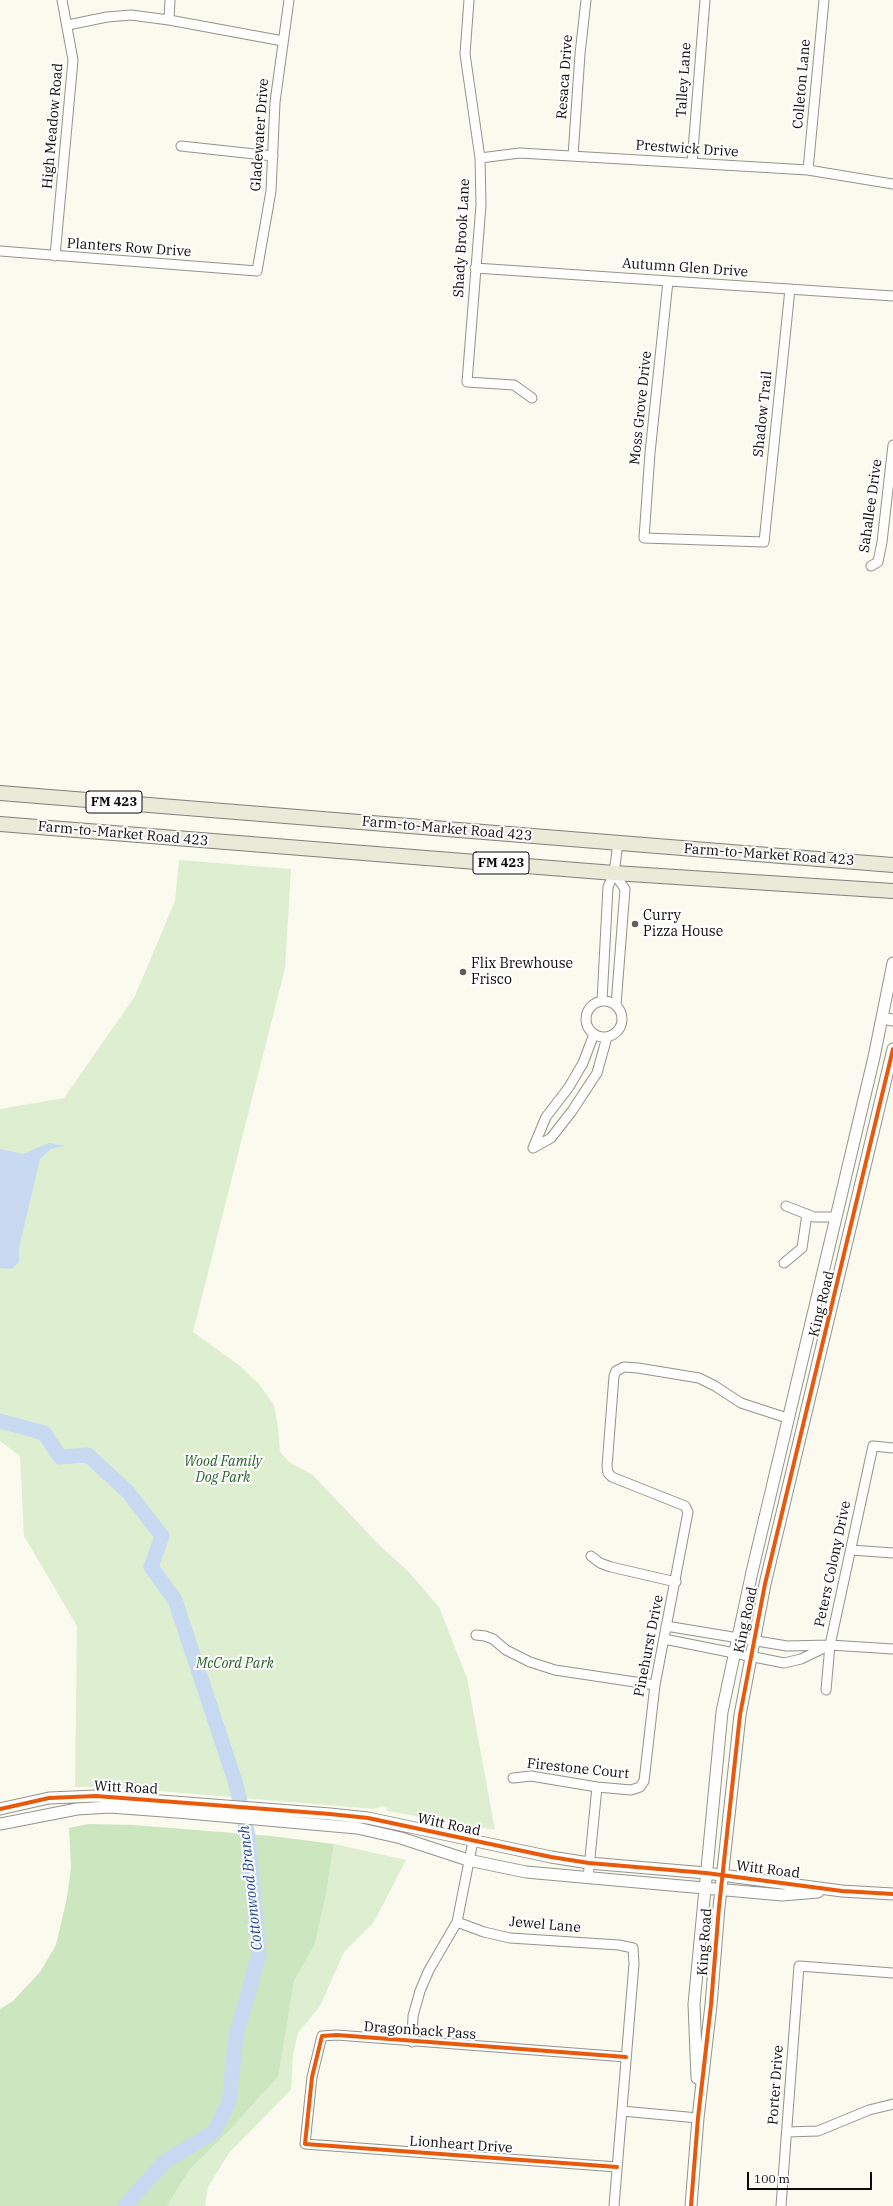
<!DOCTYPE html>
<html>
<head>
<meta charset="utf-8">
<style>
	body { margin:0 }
	#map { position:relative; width:893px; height:2206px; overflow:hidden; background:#fafaef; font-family:"IBM Plex Serif",serif }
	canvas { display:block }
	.scale { position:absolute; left:747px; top:2172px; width:125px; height:18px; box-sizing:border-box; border:2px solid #0b0b0b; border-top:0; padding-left:5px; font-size:12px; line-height:14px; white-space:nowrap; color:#0b0b0b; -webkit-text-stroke:3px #fff; paint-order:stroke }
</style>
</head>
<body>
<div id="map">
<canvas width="893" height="2206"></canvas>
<div class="scale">100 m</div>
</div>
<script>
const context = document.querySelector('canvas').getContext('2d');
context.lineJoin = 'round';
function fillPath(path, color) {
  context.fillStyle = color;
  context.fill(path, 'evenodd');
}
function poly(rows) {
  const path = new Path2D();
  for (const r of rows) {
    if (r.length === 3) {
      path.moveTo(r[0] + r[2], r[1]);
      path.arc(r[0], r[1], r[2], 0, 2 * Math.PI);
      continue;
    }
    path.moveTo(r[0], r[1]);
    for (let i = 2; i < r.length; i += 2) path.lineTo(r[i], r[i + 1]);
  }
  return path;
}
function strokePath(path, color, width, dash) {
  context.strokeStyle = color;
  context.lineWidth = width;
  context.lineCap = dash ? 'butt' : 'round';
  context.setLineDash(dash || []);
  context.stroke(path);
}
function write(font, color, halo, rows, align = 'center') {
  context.font = font + ' "IBM Plex Serif",serif';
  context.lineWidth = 4;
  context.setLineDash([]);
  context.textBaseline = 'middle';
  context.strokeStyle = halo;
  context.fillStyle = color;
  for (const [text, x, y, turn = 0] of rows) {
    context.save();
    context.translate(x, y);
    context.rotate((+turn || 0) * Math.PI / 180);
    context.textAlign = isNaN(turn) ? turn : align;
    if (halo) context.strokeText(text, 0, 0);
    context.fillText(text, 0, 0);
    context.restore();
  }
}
const green = poly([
	[179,860,291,869,285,968,193,1332,240,1366,259,1384,274,1405,278,1428,280,1452,289,1462,313,1475,380,1546,408,1571,439,1607,467,1678,495,1830,387,1811,386,1808,382,1806,374,1809,110,1787,105,1781,101,1780,97,1782,95,1787,75,1787,77,1626,24,1536,20,1456,0,1441,0,1109,64,1098,135,996,175,901],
	[334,1844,406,1860,374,1922,344,1952,320,2006,298,2033,293,2055,291,2090,229,2153,208,2187,205,2206,167,2206,190,2169,229,2131,277,2076,294,1981,315,1944,326,1894]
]);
const forest = poly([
	[89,1824,134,1825,271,1836,334,1844,326,1894,315,1944,294,1981,278,2076,229,2131,190,2169,167,2206,0,2206,0,2009,13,2001,40,1972,56,1945,67,1898,71,1868,69,1828]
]);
const water = poly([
	[49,1143,66,1146,51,1149,40,1159,19,1248,19,1262,12,1269,0,1268,0,1149,23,1154]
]);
const river = poly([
	[0,1421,44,1433,60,1457,88,1455,128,1492,162,1536,151,1567,175,1600,235,1781,248,1835,259,1954,236,2037,229,2102,214,2132,164,2162,125,2206]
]);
const minor = poly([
	[469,0,465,54,480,158,481,205,467,382,514,385,532,398],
	[169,20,170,0],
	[68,25,107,17,131,15,169,20,283,41],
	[181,146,273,156],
	[573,156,580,54,586,0],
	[480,158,520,153,808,170,893,184],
	[692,163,705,0],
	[808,170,824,0],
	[0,251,257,271,271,191,275,102,289,0],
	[55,256,73,60,62,0],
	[475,268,893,296],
	[668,281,650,453,644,538,764,542,790,289],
	[871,566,878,562,882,542,893,445],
	[614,873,625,889,616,1005],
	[604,1019,18],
	[602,1001,608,887,614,873,618,843],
	[533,1148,551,1138,572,1111,597,1073,607,1037],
	[533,1148,546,1117,569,1087,583,1063,594,1034],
	[786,1206,814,1217,836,1217],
	[784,1263,802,1248,807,1214],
	[851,1550,893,1553],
	[591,1556,600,1563,611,1567,676,1582],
	[476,1635,485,1636,493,1639,506,1650,530,1662,555,1670,655,1685],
	[664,1639,784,1663,801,1659,830,1645,787,1646,666,1626],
	[830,1645,893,1649],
	[826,1690,830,1645,873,1446,893,1448],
	[513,1778,531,1776,597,1787,631,1790,640,1787,644,1781,655,1685,688,1512,685,1506,612,1477,608,1473,607,1466,614,1376,616,1371,624,1367,638,1368,699,1378,715,1386,741,1403,787,1418],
	[588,1878,597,1787],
	[457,1922,484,1932,510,1938,619,1945,633,1948,634,1964,614,2206],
	[412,2042,413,2016,420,1991,429,1970,457,1922,473,1841],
	[622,2111,698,2118],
	[787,2132,818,2131,869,2110,893,2104],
	[617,2167,305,2144,312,2077,322,2036,337,2035,626,2057],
	[781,2206,799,1966,893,1973]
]);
const tertiary = poly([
	[882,1018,893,1020],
	[0,1809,49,1798,96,1796,330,1814,368,1818,551,1857,589,1863,706,1873,842,1891,893,1894],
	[0,1824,77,1809,110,1807,177,1812,357,1828,401,1838,468,1860,526,1872,782,1895,818,1892],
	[697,2078,694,2004,722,1712,752,1572,874,1057,893,963],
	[691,2206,698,2118,711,2005,719,1907,740,1715,765,1584,893,1049]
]);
const primary = poly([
	[0,793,893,865],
	[0,824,614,873,893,891]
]);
const cycleway = poly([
	[0,1809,49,1798,96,1796,330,1814,368,1818,551,1857,589,1863,706,1873,842,1891,893,1894],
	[617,2167,305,2144,312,2077,322,2036,337,2035,626,2057],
	[691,2206,698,2118,711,2005,719,1907,740,1715,765,1584,893,1049]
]);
const markers = [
	[635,924,4,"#5f5f5b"],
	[463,972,4,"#5f5f5b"]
];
const shields = [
	[114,802,56],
	[501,863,56]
];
const shieldNames = [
	["FM 423",114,802],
	["FM 423",501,863]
];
const streetNames = [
	["Resaca Drive",565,77,-86],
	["Talley Lane",684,80,-86],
	["Colleton Lane",802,84,-85],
	["High Meadow Road",53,126,-85],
	["Gladewater Drive",260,135,-86],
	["Prestwick Drive",687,149,4],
	["Shady Brook Lane",462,238,-87],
	["Planters Row Drive",129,248,4],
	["Autumn Glen Drive",685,268,4],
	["Moss Grove Drive",641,408,-84],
	["Shadow Trail",763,414,-84],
	["Sahallee Drive",871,506,-82],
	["Farm-to-Market Road 423",447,829,5],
	["Farm-to-Market Road 423",123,834,5],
	["Farm-to-Market Road 423",769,855,4],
	["King Road",822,1304,-76],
	["Peters Colony Drive",833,1564,-78],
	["King Road",746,1620,-78],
	["Pinehurst Drive",649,1646,-79],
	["Firestone Court",578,1769,6],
	["Witt Road",126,1788,3],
	["Witt Road",449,1825,12],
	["Witt Road",768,1870,7],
	["Jewel Lane",545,1925,5],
	["King Road",705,1942,-86],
	["Dragonback Pass",420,2031,4],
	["Porter Drive",776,2085,-86],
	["Lionheart Drive",461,2145,4]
];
const poiNames = [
	["Curry",643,916],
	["Pizza House",643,932],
	["Flix Brewhouse",471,964],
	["Frisco",471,980]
];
const parkNames = [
	["Wood Family",223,1462],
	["Dog Park",223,1478],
	["McCord Park",235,1664]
];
const waterNames = [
	["Cottonwood Branch",251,1888,-96]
];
fillPath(green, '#ddefd0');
fillPath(forest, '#cce6bf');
fillPath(water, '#c8daf1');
strokePath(river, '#c8daf1', 15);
strokePath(minor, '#93938e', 11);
strokePath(tertiary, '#93938e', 13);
strokePath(primary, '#80807b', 16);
strokePath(minor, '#fefefd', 9);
strokePath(tertiary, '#fefefd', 11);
strokePath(primary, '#eaead9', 14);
strokePath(cycleway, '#e8590c', 4);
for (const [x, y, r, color] of markers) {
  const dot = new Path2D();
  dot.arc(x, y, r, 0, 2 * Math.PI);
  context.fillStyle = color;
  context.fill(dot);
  strokePath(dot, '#fff', 1.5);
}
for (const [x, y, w] of shields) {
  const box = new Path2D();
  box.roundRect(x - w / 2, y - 11, w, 22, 3);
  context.fillStyle = '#fff';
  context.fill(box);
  strokePath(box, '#0b0b0b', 1);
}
write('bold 13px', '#0b0b0b', null, shieldNames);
write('14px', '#0b0b0b', '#fff', streetNames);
write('14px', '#0b0b0b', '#fff', poiNames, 'left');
write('italic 14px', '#205f21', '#fff', parkNames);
write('italic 15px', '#1d4795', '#fff', waterNames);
</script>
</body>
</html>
